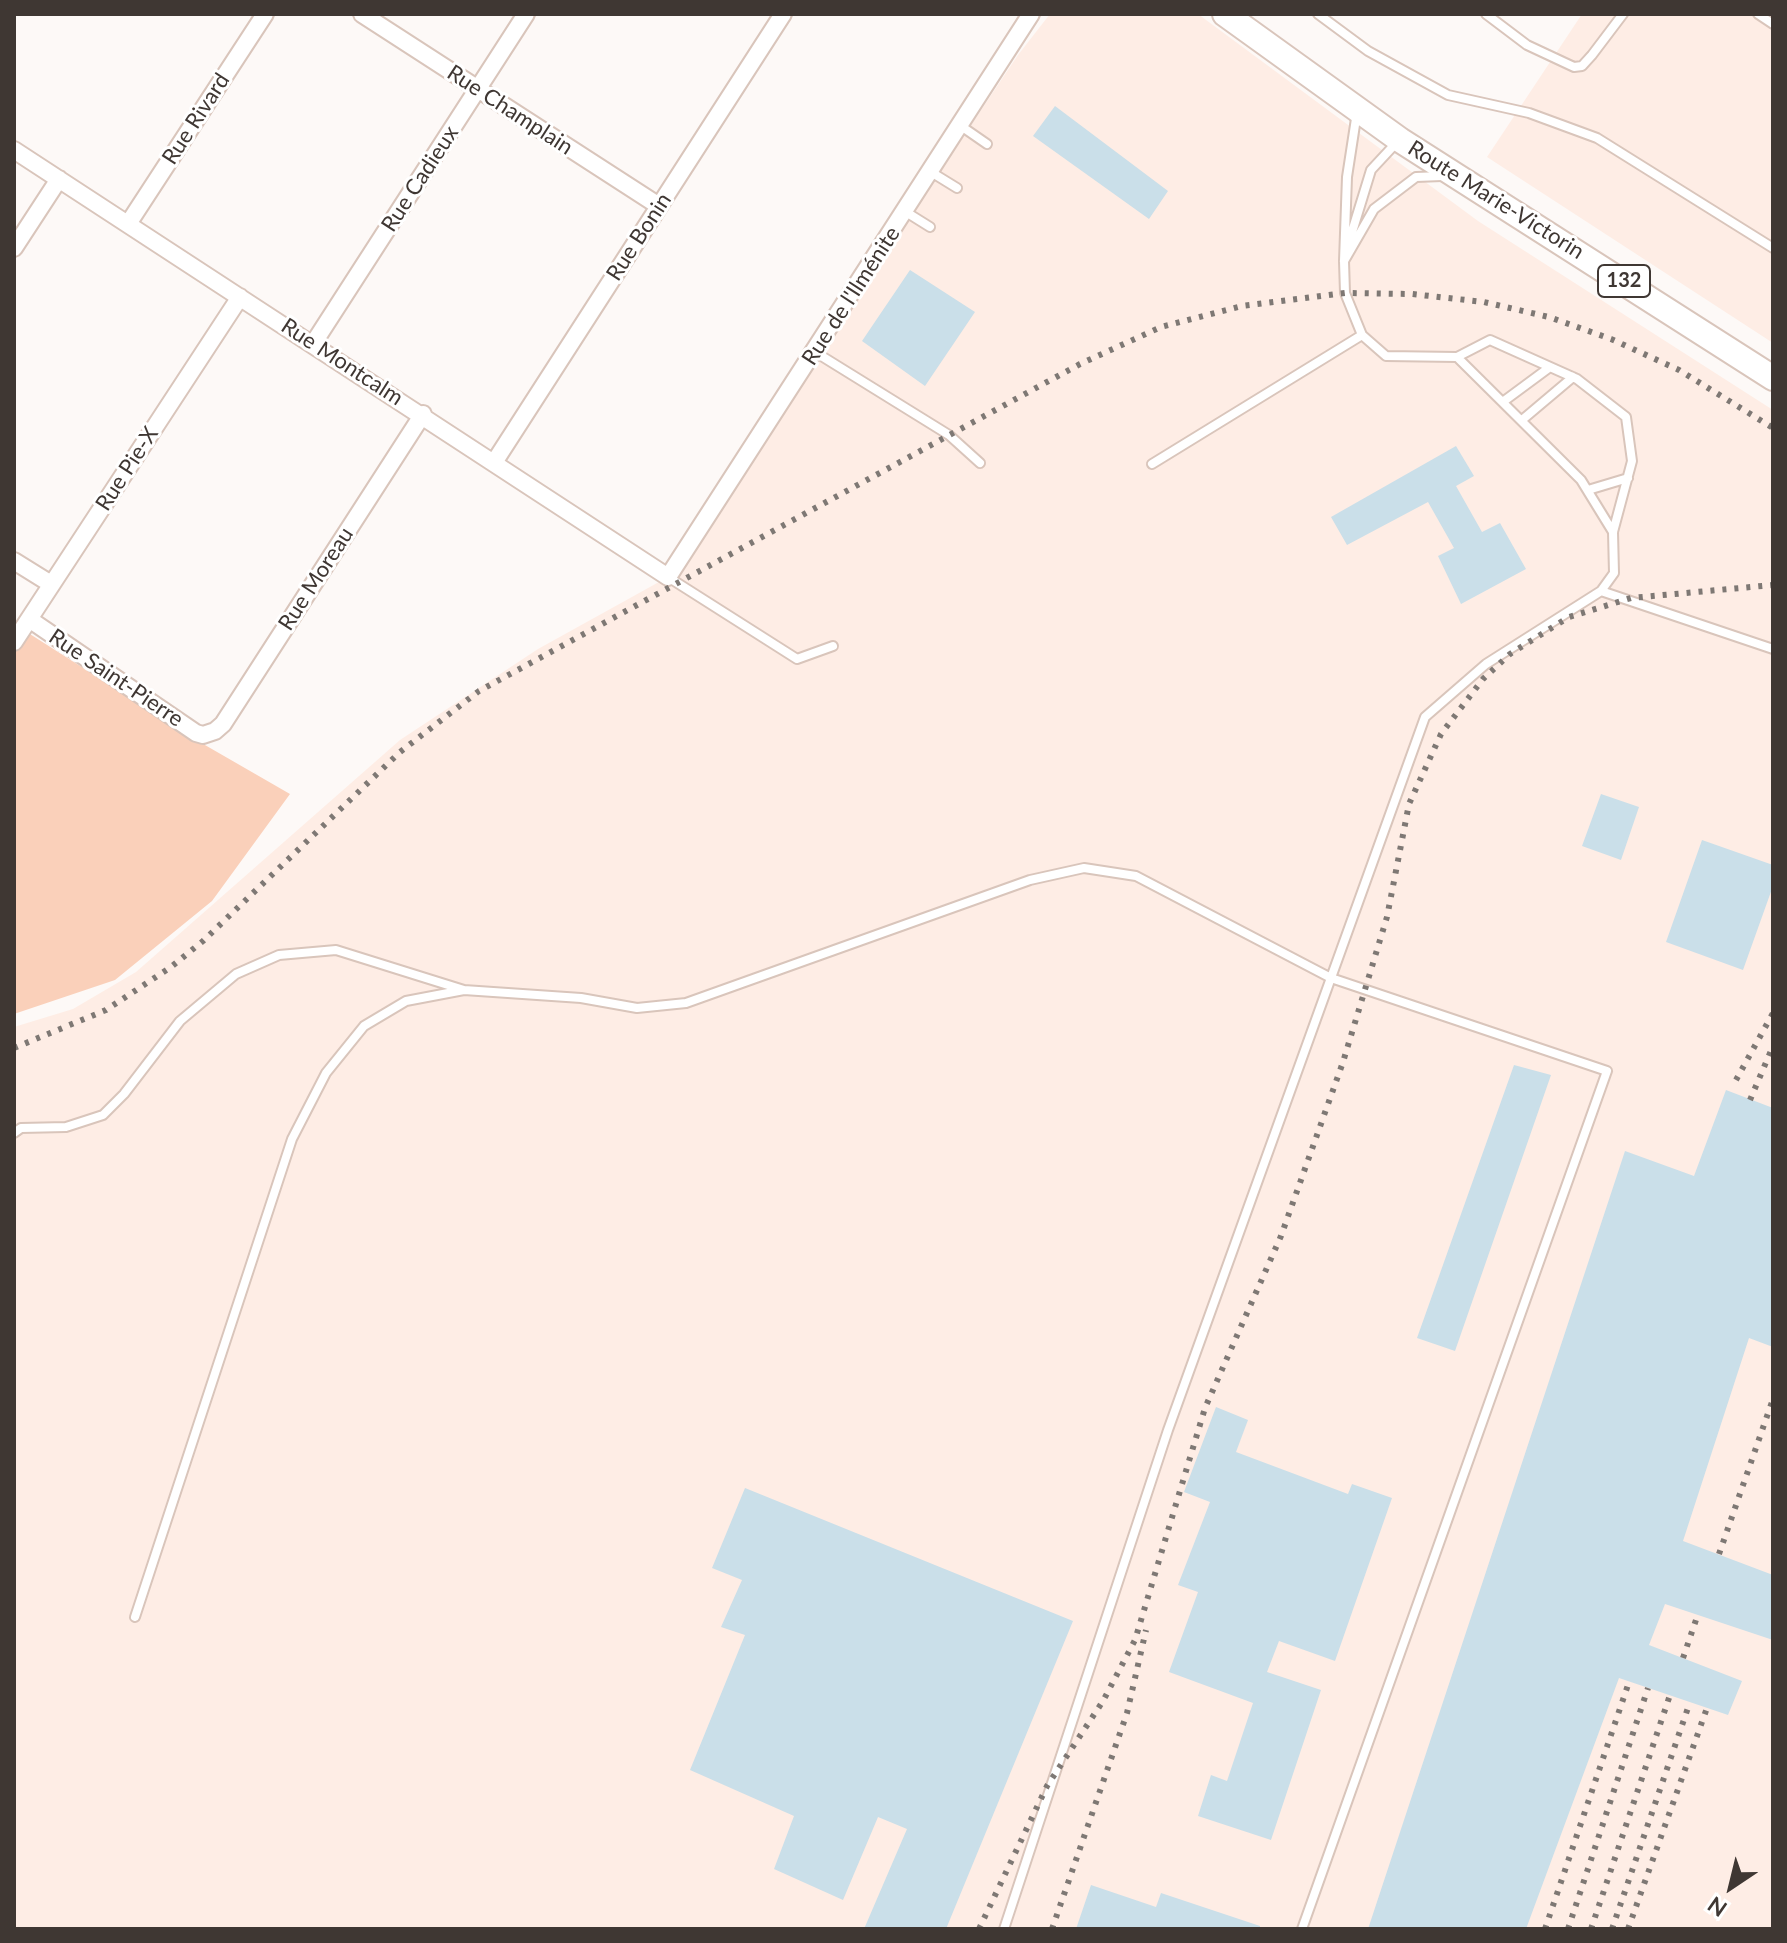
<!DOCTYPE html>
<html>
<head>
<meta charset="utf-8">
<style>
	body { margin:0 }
	#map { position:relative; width:1787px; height:1943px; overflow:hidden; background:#fdf9f7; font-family:Lato,sans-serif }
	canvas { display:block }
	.frame { position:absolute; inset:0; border:16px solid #3f3733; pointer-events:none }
	.north { position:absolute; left:1691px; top:1847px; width:80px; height:80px; -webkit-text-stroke:6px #fff; paint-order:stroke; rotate:215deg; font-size:22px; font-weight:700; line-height:32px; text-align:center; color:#3f3733 }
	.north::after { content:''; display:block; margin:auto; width:28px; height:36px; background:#3f3733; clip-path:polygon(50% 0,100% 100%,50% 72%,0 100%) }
</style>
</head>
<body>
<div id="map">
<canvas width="1787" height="1943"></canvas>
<div class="frame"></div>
<div class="north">N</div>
</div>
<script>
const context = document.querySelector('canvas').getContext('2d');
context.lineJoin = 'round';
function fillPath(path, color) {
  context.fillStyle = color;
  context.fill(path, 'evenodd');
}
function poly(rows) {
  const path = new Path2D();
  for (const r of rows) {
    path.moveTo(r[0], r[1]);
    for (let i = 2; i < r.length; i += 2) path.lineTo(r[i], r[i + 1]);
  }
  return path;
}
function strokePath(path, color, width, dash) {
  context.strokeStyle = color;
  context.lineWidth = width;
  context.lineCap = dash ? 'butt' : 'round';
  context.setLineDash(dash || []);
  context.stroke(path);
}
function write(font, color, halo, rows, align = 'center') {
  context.font = font + ' Lato,sans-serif';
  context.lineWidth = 6;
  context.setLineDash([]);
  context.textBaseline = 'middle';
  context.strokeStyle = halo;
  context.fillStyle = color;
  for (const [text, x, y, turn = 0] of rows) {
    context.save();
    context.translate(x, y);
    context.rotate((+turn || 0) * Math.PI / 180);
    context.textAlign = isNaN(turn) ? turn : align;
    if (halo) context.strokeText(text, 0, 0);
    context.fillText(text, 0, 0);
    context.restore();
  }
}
const built = poly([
	[1050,14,1198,14,1478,221,1773,410,1773,1929,14,1929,14,1027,73,1009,136,972,400,740,538,649,668,577,1018,55],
	[1582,14,1773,14,1773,343,1487,157]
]);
const green = poly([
	[22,629,198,741,290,794,212,901,115,980,14,1014,14,642]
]);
const building = poly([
	[1055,106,1168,191,1149,219,1033,136],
	[910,270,975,312,925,386,862,341],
	[1456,446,1474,476,1456,486,1482,532,1500,523,1526,569,1461,604,1438,556,1454,548,1428,502,1347,545,1331,517],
	[1601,794,1639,807,1621,860,1582,846],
	[1702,840,1773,865,1773,886,1743,970,1666,942],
	[1514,1065,1551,1075,1455,1351,1417,1338],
	[1726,1090,1773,1108,1773,1347,1749,1338,1683,1541,1773,1575,1773,1640,1665,1604,1649,1645,1742,1681,1728,1715,1619,1678,1526,1929,1368,1929,1625,1151,1694,1176],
	[1216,1407,1248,1420,1236,1452,1348,1494,1352,1484,1392,1498,1335,1661,1279,1641,1267,1672,1321,1690,1271,1840,1198,1816,1211,1775,1227,1781,1253,1703,1169,1672,1198,1592,1178,1585,1210,1502,1184,1492],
	[745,1488,1073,1621,946,1929,864,1929,907,1829,878,1817,843,1900,774,1869,794,1816,690,1770,745,1635,721,1627,742,1580,712,1568],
	[1091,1885,1156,1907,1161,1893,1260,1926,1260,1929,1076,1929]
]);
const service = poly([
	[1318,14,1368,51,1448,95,1529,113,1597,138,1773,248],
	[1486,14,1527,45,1574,67,1582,66,1592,55,1623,14],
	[1758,14,1773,24],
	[961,126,987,144],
	[931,172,957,188],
	[906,212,930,227],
	[1348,245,1371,170,1398,141],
	[1344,261,1374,209,1416,177,1442,176],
	[815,352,949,435,980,463],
	[1457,357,1581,480,1613,532],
	[1504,401,1550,367],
	[1522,420,1573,377],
	[1152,464,1362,335],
	[1588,490,1628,478],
	[668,577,797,659,833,646],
	[1601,591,1773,649],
	[14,1133,21,1128,66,1127,103,1115,124,1094,180,1021,236,974,279,955,336,950,464,990],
	[135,1617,292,1139,326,1073,364,1026,406,1001,464,990,581,998,637,1008,686,1003,1030,880,1084,868,1136,876,1331,978,1607,1071,1302,1929],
	[1004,1929,1168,1430,1425,717,1486,664,1601,591,1614,573,1613,532,1632,461,1626,417,1577,379,1490,340,1457,357,1386,356,1362,335,1345,293,1344,261,1347,177,1357,112]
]);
const minor = poly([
	[362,14,659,206],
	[14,150,668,577,1031,14],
	[128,224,265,14],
	[14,248,59,179],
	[313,344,526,14],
	[495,461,783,14],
	[14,561,51,584],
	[29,619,196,733,203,735,215,731,223,724,423,414],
	[14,642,240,297]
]);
const primary = poly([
	[1225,14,1400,140,1773,378]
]);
const rail = poly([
	[14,1048,106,1010,171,967,203,941,400,752,479,691,1080,364,1161,327,1242,306,1345,293,1412,294,1484,302,1549,317,1611,339,1679,370,1773,428],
	[1736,1080,1773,1013],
	[1750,1100,1773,1046],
	[1719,1554,1773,1399],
	[1683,1658,1698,1614],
	[979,1929,1047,1786,1103,1701,1135,1640,1205,1408,1281,1236,1343,1062,1387,917,1409,804,1441,734,1483,679,1510,654,1569,617,1631,598,1773,585],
	[1052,1929,1127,1713,1146,1630],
	[1545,1929,1629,1682],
	[1568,1929,1648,1688],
	[1591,1929,1670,1695],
	[1612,1929,1690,1702],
	[1628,1929,1707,1708]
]);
const shields = [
	[1624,281,52]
];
const shieldNames = [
	["132",1624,281]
];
const streetNames = [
	["Rue Champlain",510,110,33],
	["Rue Rivard",196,119,-57],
	["Rue Cadieux",420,179,-57],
	["Route Marie-Victorin",1496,200,32],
	["Rue Bonin",639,237,-57],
	["Rue de l'Ilménite",851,296,-57],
	["Rue Montcalm",342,362,33],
	["Rue Pie-X",127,469,-57],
	["Rue Moreau",316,579,-57],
	["Rue Saint-Pierre",116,678,34]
];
fillPath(built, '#feede5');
fillPath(green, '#fad0ba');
fillPath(building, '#cadfe9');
strokePath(service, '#d9c5bb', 12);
strokePath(minor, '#d9c5bb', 20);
strokePath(primary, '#d9c5bb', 28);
strokePath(service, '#fff', 8);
strokePath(minor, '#fff', 16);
strokePath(primary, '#fff', 24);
strokePath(rail, '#7e7874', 6, [4, 8]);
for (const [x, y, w] of shields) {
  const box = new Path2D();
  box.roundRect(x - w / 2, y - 16, w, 32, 6);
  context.fillStyle = '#fff';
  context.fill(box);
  strokePath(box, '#3f3733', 2);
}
write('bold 20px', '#3f3733', null, shieldNames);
write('22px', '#3f3733', '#fff', streetNames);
</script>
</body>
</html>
